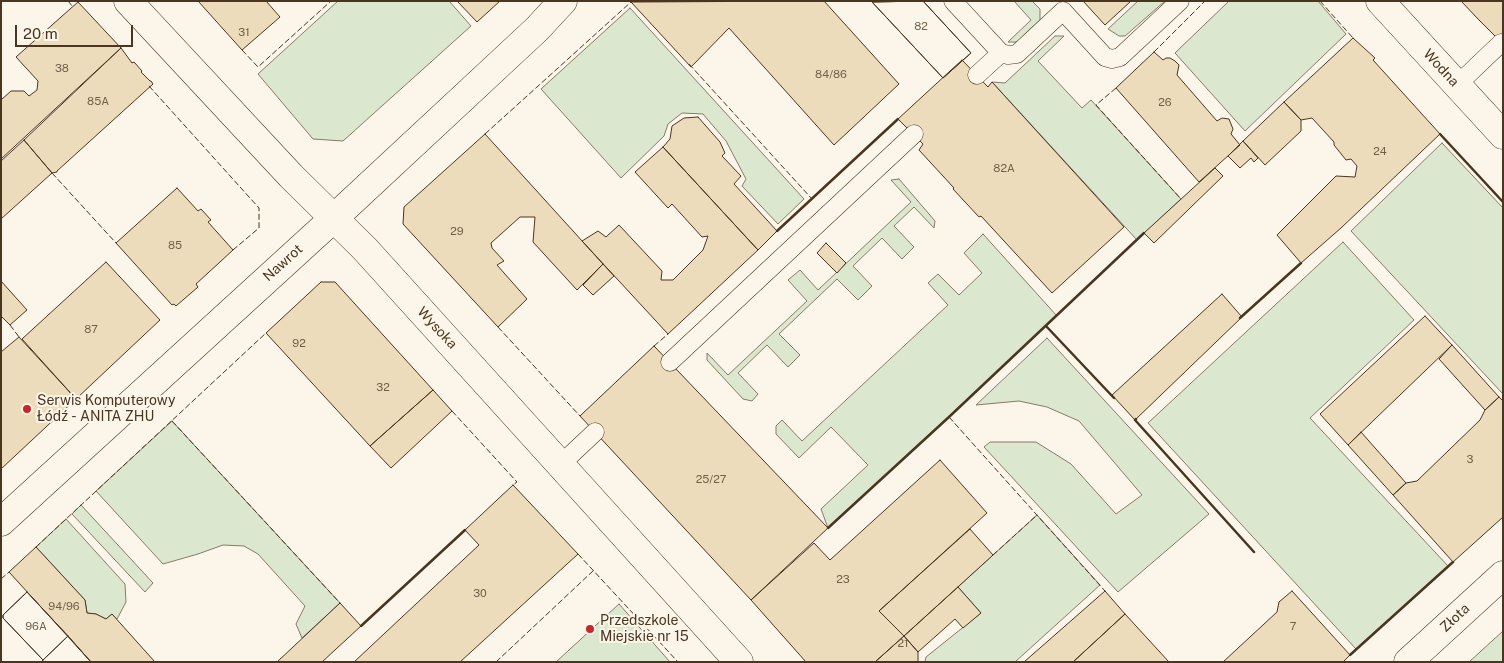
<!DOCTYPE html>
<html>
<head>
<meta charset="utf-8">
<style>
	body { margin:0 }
	#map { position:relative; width:1504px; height:663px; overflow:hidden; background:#fbf6e9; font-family:"Public Sans",sans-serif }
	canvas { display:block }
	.frame { position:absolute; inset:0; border:2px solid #4a3520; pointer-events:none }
	.scale { position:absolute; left:15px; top:25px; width:118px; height:22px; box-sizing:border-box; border:2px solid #4a3520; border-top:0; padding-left:6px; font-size:15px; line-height:18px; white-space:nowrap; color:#4a3520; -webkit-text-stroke:4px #fbf6e9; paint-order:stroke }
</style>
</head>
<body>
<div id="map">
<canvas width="1504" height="663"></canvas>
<div class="frame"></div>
<div class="scale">20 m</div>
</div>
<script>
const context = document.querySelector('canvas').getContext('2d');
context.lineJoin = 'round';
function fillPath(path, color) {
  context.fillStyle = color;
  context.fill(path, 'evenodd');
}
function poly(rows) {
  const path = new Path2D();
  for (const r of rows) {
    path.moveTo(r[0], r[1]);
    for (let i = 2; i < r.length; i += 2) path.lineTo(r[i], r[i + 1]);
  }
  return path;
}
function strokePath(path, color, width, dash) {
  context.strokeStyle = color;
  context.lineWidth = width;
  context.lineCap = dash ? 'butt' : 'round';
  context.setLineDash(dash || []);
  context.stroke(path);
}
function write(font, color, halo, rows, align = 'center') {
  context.font = font + ' "Public Sans",sans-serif';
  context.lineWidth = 4;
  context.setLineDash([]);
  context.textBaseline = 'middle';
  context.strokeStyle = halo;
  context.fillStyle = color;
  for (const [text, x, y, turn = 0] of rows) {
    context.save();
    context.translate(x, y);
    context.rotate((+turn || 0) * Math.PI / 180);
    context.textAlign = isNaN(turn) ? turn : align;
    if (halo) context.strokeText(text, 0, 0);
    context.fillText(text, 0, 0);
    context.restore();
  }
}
const green = poly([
	[338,1,449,1,471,26,343,141,313,139,258,74,338,1],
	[1014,1,1032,1,1040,9,1040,20,1017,42,1008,42,1031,20,1014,1],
	[1138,1,1165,1,1125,36,1119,36,1108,29,1138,1],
	[1229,1,1318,1,1346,34,1245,131,1175,53,1229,1],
	[630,8,804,199,778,224,742,186,746,179,726,141,703,114,682,113,668,124,664,136,621,178,541,89,630,8],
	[1055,36,1064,36,1038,61,1082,108,1091,100,1181,199,1137,240,992,82,1005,83,1055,36],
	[1442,143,1503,208,1503,394,1351,231,1442,143],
	[899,179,935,221,934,228,914,207,894,226,914,247,902,259,882,238,853,266,872,286,858,300,837,279,779,334,800,355,788,367,767,345,738,373,758,394,752,401,743,399,707,360,707,353,728,375,807,301,788,280,800,270,818,290,911,202,891,180,899,179],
	[983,234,1057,316,828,528,821,509,868,465,831,427,799,458,776,434,776,426,782,420,802,441,948,305,928,283,938,274,959,295,982,273,964,253,983,234],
	[1343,242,1414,320,1310,418,1448,566,1356,649,1148,423,1343,242],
	[1047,338,1209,514,1118,592,984,447,990,442,1036,442,1071,464,1116,514,1142,495,1079,421,1047,407,1019,401,976,405,1047,338],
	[172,421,340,603,302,638,296,624,305,606,258,554,244,546,223,545,198,554,163,564,96,491,172,421],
	[81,505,153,583,145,592,72,514,81,505],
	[1037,515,1100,585,1015,662,925,662,926,657,981,613,958,587,1037,515],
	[66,519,125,584,126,602,117,619,112,614,106,619,96,614,87,613,85,600,36,547,66,519],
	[619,604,670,662,556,662,619,604],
	[1503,631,1503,662,1469,662,1503,631]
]);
const building = poly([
	[198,1,266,1,280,17,242,50,198,1],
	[457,1,500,1,477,22,457,1],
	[824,1,899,84,834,145,729,28,691,67,631,2,824,1],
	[923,1,971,53,943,78,872,2,923,1],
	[923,1,971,53,943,78,872,2,923,1],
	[1083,1,1131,1,1105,25,1083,1],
	[1461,1,1503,1,1503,44,1479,20,1461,1],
	[78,2,121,48,1,159,1,100,11,91,24,91,29,96,37,90,38,81,16,57,78,2],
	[1353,38,1375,58,1373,60,1440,134,1341,228,1301,263,1277,235,1336,176,1355,177,1357,166,1351,159,1346,160,1334,145,1334,142,1312,118,1301,120,1284,102,1353,38],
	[121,48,132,63,134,62,142,71,141,72,150,81,151,81,153,84,57,171,57,172,52,173,24,140,121,48],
	[1154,52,1163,60,1166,58,1170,58,1175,61,1179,65,1177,75,1217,121,1222,118,1229,119,1233,129,1231,134,1240,145,1199,182,1116,88,1154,52],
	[962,60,988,87,992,82,1124,227,1052,293,981,216,979,217,953,189,954,188,919,150,923,144,898,119,962,60],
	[1284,102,1301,120,1301,131,1265,165,1243,141,1284,102],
	[698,117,720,142,725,153,722,156,741,176,734,184,777,231,758,250,663,147,670,139,672,126,684,118,698,117],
	[485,134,603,264,577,290,533,242,535,217,520,217,491,243,492,248,504,261,497,265,527,299,498,327,403,224,404,207,485,134],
	[24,140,52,173,1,219,1,161,24,140],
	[1243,141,1258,158,1254,162,1251,158,1240,168,1228,156,1243,141],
	[663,147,758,250,668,334,582,241,598,231,606,237,619,225,662,271,661,280,673,280,703,250,708,236,702,237,672,204,668,208,635,172,663,147],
	[1215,168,1223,176,1154,243,1144,233,1215,168],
	[177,188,198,211,201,209,211,220,208,222,233,250,196,284,198,287,176,306,174,304,172,305,116,243,177,188],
	[826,243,846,263,837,273,817,253,826,243],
	[106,262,160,320,76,399,22,339,106,262],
	[603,264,614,276,593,295,583,285,603,264],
	[1,281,27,310,10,325,1,316,1,281],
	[321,282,335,282,433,390,370,446,266,333,321,282],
	[1222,294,1242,317,1135,420,1112,395,1222,294],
	[1425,316,1452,345,1348,445,1320,414,1425,316],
	[19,337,76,399,1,469,1,352,19,337],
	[1452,345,1499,397,1485,410,1439,359,1452,345],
	[654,346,828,528,751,600,580,416,654,346],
	[433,390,452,411,391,468,370,446,433,390],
	[1499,397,1503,401,1503,517,1453,562,1393,495,1406,483,1417,481,1480,420,1485,410,1499,397],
	[1361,432,1406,483,1393,495,1348,445,1361,432],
	[940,460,987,513,879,611,904,636,875,662,806,662,751,600,814,543,830,560,940,460],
	[513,485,578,554,460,662,354,662,479,545,465,530,513,485],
	[970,529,993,555,904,636,879,611,970,529],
	[36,547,85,600,87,613,96,614,106,619,112,614,155,662,91,662,9,572,36,547],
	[958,587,981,613,963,628,955,619,918,652,904,636,958,587],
	[1105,591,1125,614,1073,662,1024,662,1105,591],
	[1292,591,1350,655,1343,662,1223,662,1277,612,1279,602,1292,591],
	[27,592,68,636,91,662,42,662,43,660,3,618,3,615,27,592],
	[27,592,68,636,43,660,3,618,3,615,27,592],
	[340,603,361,626,322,662,277,662,340,603],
	[1125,614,1169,662,1073,662,1125,614],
	[68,636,91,662,42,662,43,660,68,636],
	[904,636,918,652,918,662,875,662,904,636]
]);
const service = poly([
	[953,1,1001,53,1008,55,1017,54,1063,11,1105,57,1112,59,1120,57,1180,1],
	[977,75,1001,53],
	[1457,85,1501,43],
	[670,362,914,134],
	[561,464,595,432]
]);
const minor = poly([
	[1380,1,1503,135],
	[1408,662,1503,575]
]);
const tertiary = poly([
	[128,1,291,176,365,249,739,662],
	[1,522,334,218,537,29,563,1]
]);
const fence = poly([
	[68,1,73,7],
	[1320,1,1353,38],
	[242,50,258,67,331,1],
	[1154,52,1205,1],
	[689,64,812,199],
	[149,86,259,208,259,228,233,250],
	[1116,88,1096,105,1181,199],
	[485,134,631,2,633,4],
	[52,173,116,243],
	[10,325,19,337],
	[498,327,580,416],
	[654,346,668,334],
	[452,411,517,482,513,485],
	[949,417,1105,591],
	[172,421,340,603],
	[36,547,266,333],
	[578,554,678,662],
	[993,555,1037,515],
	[1,579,9,572],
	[496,662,594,570]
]);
const wall = poly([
	[1440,134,1503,202],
	[777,231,898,119],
	[1240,318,1301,263],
	[1046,326,1114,398],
	[1136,419,1135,420,1254,552],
	[828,528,949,417,1144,233],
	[361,626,465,530],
	[1350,655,1453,562]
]);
const markers = [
	[27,409,5,"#c62828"],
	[590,629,5,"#c62828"]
];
const numberNames = [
	["82",921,27],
	["31",244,33],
	["38",62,69],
	["84/86",831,75],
	["85A",98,102],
	["26",1165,103],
	["24",1380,152],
	["82A",1004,169],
	["29",457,232],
	["85",175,246],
	["87",91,330],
	["92",299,344],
	["32",383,388],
	["3",1470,460],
	["25/27",711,480],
	["23",843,580],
	["30",480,594],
	["94/96",64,607],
	["96A",36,627],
	["7",1293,627],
	["21",903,644]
];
const streetNames = [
	["Wodna",1441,68,47],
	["Nawrot",283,263,-42],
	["Wysoka",437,328,47],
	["Złota",1455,618,-43]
];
const poiNames = [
	["Serwis Komputerowy",37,401],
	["Łódź - ANITA ZHU",37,417],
	["Przedszkole",600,621],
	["Miejskie nr 15",600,637]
];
fillPath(green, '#dce7d0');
strokePath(green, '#887966', 1);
fillPath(building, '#ecdcbc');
strokePath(building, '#4a3520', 1);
strokePath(service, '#4a3520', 19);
strokePath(minor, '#4a3520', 29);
strokePath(tertiary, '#4a3520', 29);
strokePath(service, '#fbf6e9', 18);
strokePath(minor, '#fbf6e9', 28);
strokePath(tertiary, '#fbf6e9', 28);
strokePath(fence, '#4a3520', 1, [6, 2.5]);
strokePath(wall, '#4a3520', 2.5);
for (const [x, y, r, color] of markers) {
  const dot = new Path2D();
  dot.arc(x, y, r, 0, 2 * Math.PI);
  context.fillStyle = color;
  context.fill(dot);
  strokePath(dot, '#fbf6e9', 2);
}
write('11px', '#725f47', null, numberNames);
write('14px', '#4a3520', '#fbf6e9', streetNames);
write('14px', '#4a3520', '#fbf6e9', poiNames, 'left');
</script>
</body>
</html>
